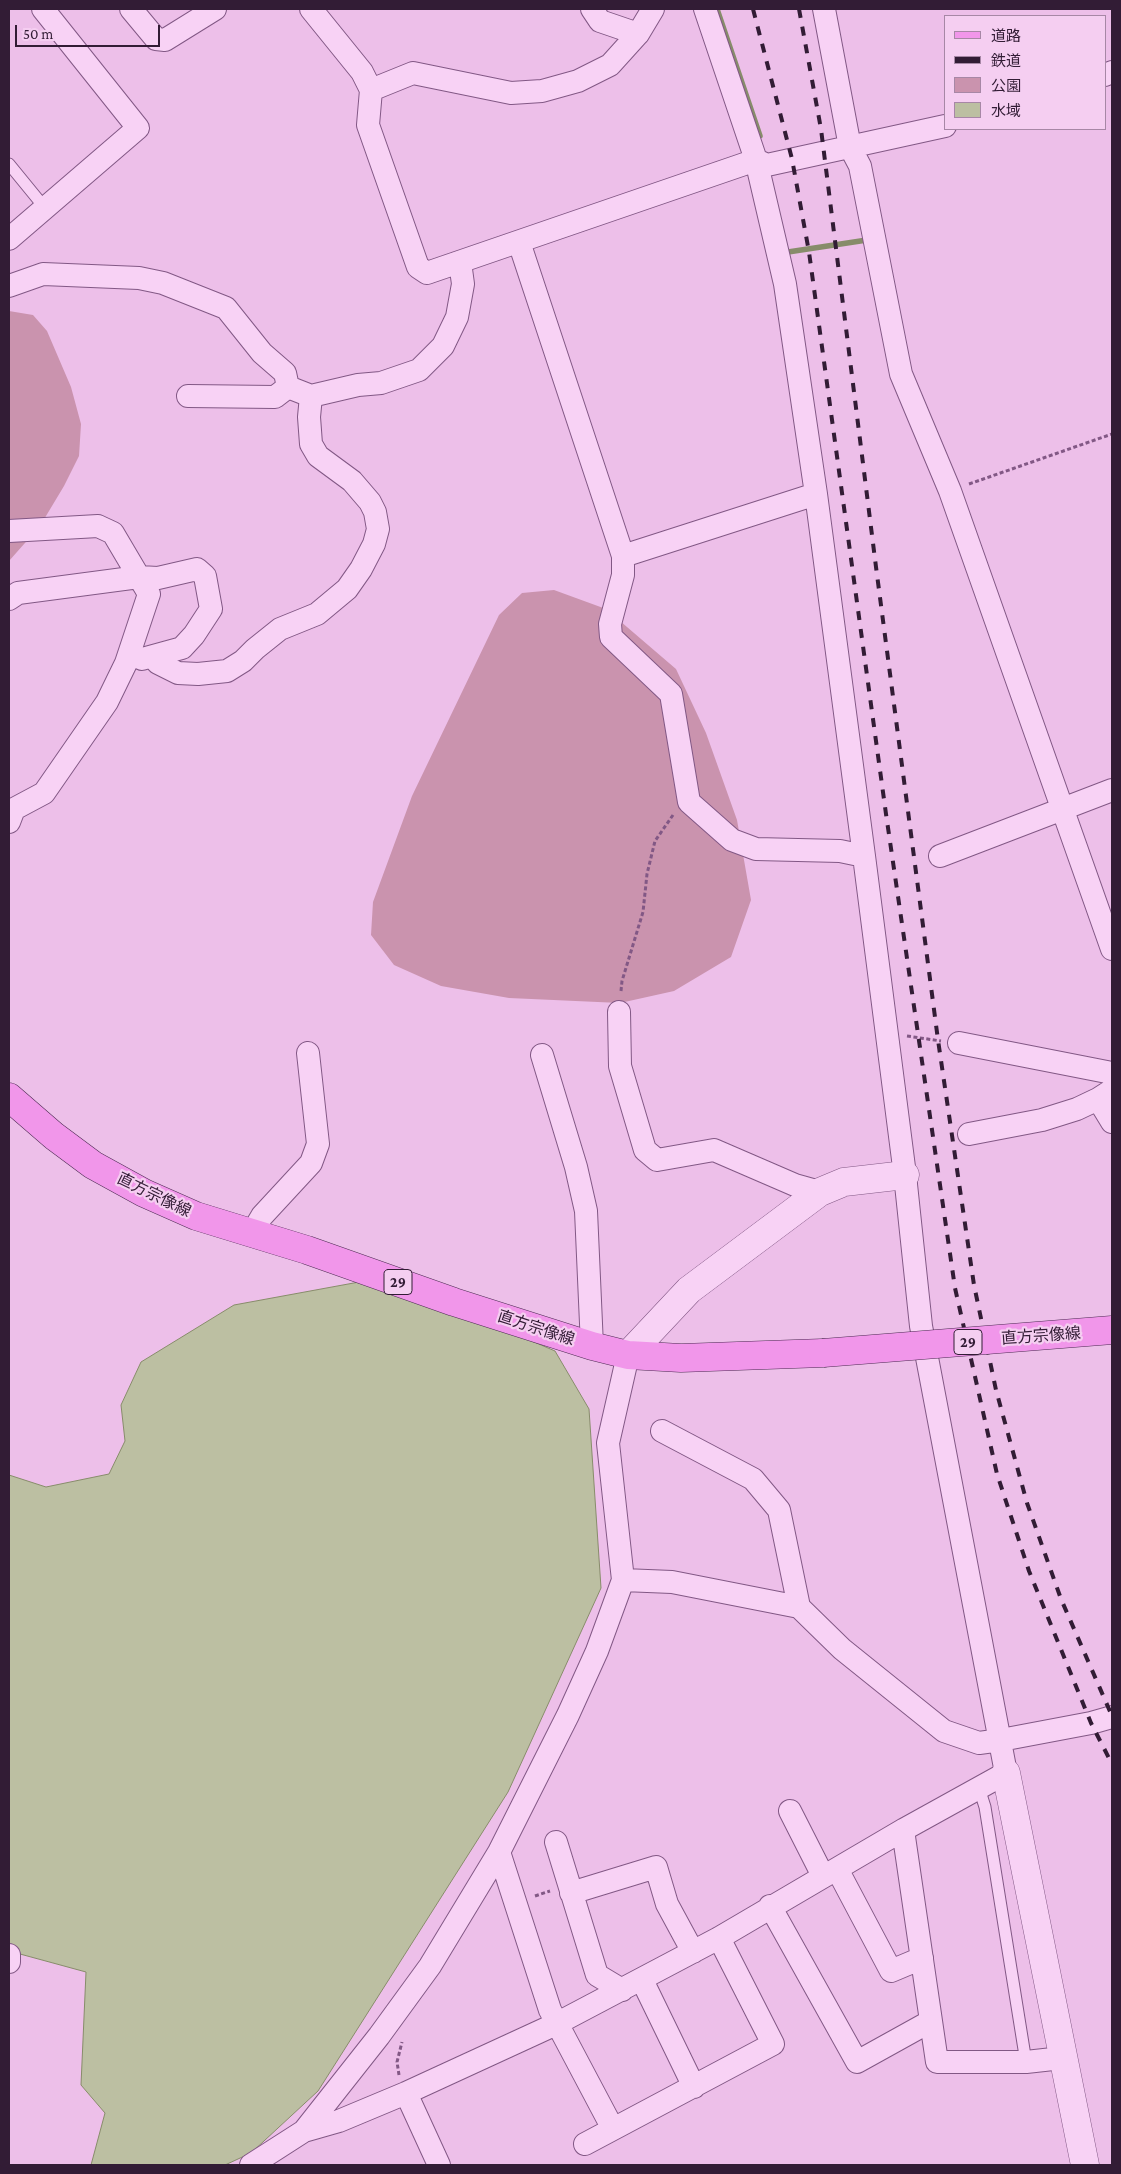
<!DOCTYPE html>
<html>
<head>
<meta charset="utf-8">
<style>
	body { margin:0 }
	#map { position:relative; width:1121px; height:2174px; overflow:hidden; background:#edbfe9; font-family:"Crimson Pro","Noto Sans JP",serif }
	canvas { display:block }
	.frame { position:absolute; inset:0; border:10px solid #321c35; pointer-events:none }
	.legend { position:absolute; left:944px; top:15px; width:162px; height:115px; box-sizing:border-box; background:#f5cef1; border:1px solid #a787a6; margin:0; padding:6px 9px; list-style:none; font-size:15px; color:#321c35 }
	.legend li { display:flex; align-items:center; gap:10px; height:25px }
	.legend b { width:25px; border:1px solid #a787a6 }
	.scale { position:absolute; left:15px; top:25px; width:145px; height:22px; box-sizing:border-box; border:2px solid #321c35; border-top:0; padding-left:6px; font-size:15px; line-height:18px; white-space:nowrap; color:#321c35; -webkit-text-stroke:4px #f5cef1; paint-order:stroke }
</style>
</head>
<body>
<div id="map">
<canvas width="1121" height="2174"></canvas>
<div class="frame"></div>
<ul class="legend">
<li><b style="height:6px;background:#f196ea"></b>道路</li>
<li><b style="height:6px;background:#321c35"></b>鉄道</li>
<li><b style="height:14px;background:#ca93ae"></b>公園</li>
<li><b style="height:14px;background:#bcbfa2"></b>水域</li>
</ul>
<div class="scale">50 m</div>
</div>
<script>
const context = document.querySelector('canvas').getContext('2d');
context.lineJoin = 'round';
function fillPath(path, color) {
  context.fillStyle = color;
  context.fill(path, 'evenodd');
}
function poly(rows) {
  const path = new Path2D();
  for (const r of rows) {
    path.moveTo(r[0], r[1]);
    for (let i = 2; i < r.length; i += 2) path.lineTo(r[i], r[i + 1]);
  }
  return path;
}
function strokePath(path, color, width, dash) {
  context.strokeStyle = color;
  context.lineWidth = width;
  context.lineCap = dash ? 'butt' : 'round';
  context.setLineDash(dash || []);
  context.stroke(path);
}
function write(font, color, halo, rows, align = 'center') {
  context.font = font + ' "Crimson Pro","Noto Sans JP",serif';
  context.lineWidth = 4.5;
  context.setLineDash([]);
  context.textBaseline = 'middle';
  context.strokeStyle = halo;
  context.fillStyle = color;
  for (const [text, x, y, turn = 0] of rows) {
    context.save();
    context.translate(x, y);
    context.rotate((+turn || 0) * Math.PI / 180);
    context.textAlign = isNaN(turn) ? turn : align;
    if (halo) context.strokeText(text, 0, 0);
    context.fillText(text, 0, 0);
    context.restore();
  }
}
const green = poly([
	[9,311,33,315,47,331,71,387,81,424,79,456,64,486,40,526,9,561],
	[554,590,606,609,676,669,706,733,737,820,751,900,731,957,674,991,620,1003,509,998,441,986,394,965,371,935,373,902,412,796,499,615,522,593]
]);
const water = poly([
	[370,1280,446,1304,555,1351,589,1409,601,1588,508,1792,318,2091,251,2153,225,2165,91,2165,105,2113,81,2085,86,1972,9,1951,9,1475,46,1487,109,1474,125,1441,121,1405,141,1362,234,1305,370,1280]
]);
const stream = poly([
	[717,9,760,136],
	[788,252,867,240,869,241]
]);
const path = poly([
	[969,484,1112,434],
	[621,991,622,981,643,912,647,874,655,841,673,815],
	[907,1036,941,1041],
	[535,1896,550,1891],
	[399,2075,397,2062,402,2042]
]);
const service = poly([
	[9,164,45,208],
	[979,1788,985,1807,1026,2062]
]);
const minor = poly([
	[131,9,156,39,165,40,215,9],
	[311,9,362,72,371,90,368,125,418,267,427,273,756,160,767,165,945,126],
	[592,9,600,21,638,34],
	[824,9,850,147,860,166,901,374,950,491,1112,949],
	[1105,75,1112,72],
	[371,90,413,73,511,93,542,91,578,81,610,65,638,34,653,9],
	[9,239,138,128,43,9],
	[519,242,623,556,623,575,610,624,611,637,671,694,689,802,732,840,756,849,840,851,864,856],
	[9,286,43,274,139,278,163,283,226,308,262,353,285,373,288,387,311,396,358,385,381,383,419,370,443,346,457,317,463,284,460,262],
	[188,396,275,397,288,387],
	[9,531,98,526,113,533,149,594,126,663,107,702,44,793,14,809,9,822],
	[623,556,816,494],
	[9,599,18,593,139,577,158,578,197,569,205,576,211,609,194,635,182,648,142,659],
	[153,657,158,663,178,673,198,674,227,671,243,661,255,649,280,629,317,614,347,589,361,569,374,544,378,529,375,512,370,502,352,481,318,456,311,444,309,417,311,396],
	[940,856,1112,790],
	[619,1012,620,1066,645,1150,657,1160,714,1150,795,1185,820,1192],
	[959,1043,1112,1073],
	[542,1055,576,1167,586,1211,592,1346],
	[1098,1099,1112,1122],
	[969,1134,1042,1120,1077,1109,1098,1099,1112,1090],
	[252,1233,262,1216,311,1163,318,1144,308,1053],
	[662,1431,753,1479,779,1510,799,1607],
	[623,1580,672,1582,799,1607,842,1649,944,1731,979,1743,1001,1740,1091,1723,1112,1717],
	[790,1811,823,1876],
	[903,1830,937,2062,1026,2062,1062,2058],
	[556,1842,597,1975,622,1990],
	[499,1852,550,2010,613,2129],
	[837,1869,891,1971,922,1958],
	[571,1893,656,1867,667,1904,693,1952],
	[770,1906,857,2062,931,2021],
	[9,1955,9,1962],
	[642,1980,694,2087],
	[406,2093,439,2165],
	[304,2131,339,2121,406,2093,556,2024,719,1938,903,1830,1006,1773,921,1326,905,1175,864,856,816,494,785,284,756,160,705,9],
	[585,2144,773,2044,719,1938],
	[251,2165,304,2131,379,2036,430,1966,499,1852,568,1715,597,1651,623,1580,608,1443,628,1355]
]);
const tertiary = poly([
	[628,1355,689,1290,820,1192,844,1182,905,1175],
	[1006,1773,1085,2165]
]);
const primary = poly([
	[9,1097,54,1136,93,1165,144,1193,196,1216,307,1250,454,1302,592,1346,628,1355,681,1358,823,1353]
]);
const rail = poly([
	[753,9,792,159,809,252,886,814,955,1288,997,1474,1029,1571,1091,1723,1112,1764],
	[799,9,821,129,876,567,938,1040,974,1285,996,1390,1027,1503,1061,1599,1112,1716]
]);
const primaryBridge = poly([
	[823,1353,1112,1330]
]);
const shields = [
	[398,1282,28],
	[968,1342,28]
];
const shieldNames = [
	["29",398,1282],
	["29",968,1342]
];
const streetNames = [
	["直方宗像線",154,1195,26],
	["直方宗像線",536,1328,18],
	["直方宗像線",1041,1336,-4]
];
fillPath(green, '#ca93ae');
fillPath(water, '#bcbfa2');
strokePath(water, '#878c6a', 1);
strokePath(stream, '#878c6a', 5.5);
strokePath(service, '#825885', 13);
strokePath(minor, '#825885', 24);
strokePath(tertiary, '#825885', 29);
strokePath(primary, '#4d2c53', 29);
strokePath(path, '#825885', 3, [4, 2.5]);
strokePath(service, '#f8d2f5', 11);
strokePath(minor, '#f8d2f5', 22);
strokePath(tertiary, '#f8d2f5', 28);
strokePath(primary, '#f196ea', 28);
strokePath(rail, '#321c35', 4, [9, 9]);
strokePath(primaryBridge, '#4d2c53', 29, []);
strokePath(primaryBridge, '#f196ea', 28);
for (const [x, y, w] of shields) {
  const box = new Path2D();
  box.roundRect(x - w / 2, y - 12.5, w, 25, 4);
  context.fillStyle = '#f5cef1';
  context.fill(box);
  strokePath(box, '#321c35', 1);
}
write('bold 15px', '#321c35', null, shieldNames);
write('16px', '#321c35', '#f5cef1', streetNames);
</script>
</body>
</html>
